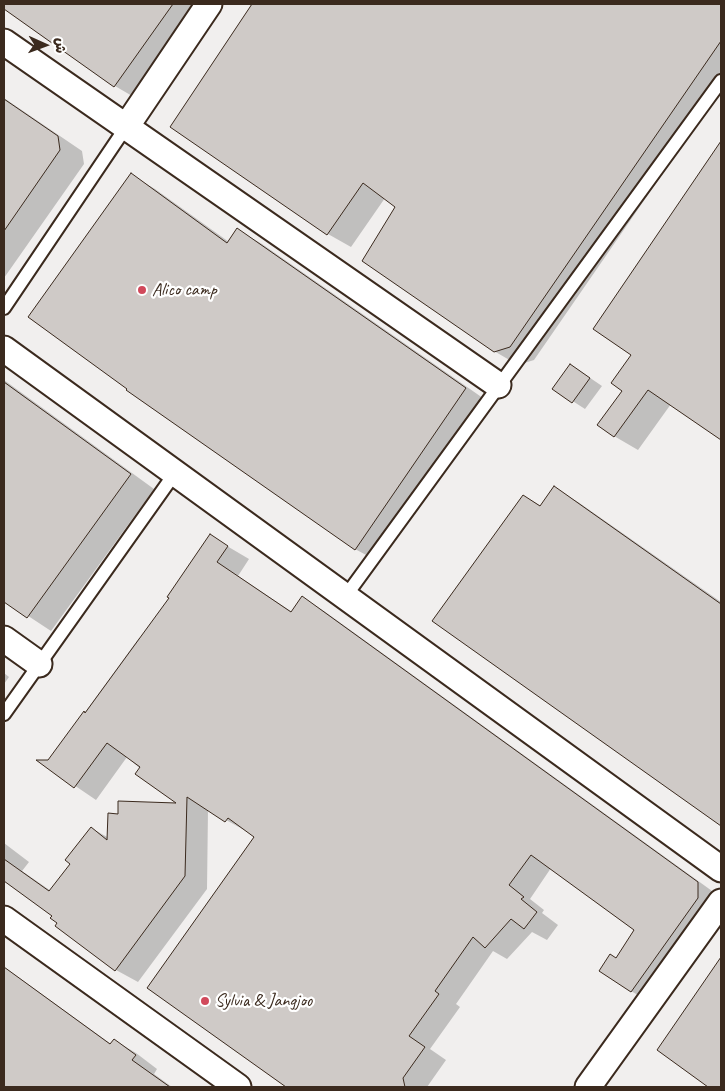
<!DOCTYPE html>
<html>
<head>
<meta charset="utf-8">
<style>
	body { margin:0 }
	#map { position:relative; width:725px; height:1091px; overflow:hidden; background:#fff; font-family:Caveat,"Playpen Sans Arabic",sans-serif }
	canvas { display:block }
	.frame { position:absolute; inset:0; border:5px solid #3b2a1e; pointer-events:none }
	.north { position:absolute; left:20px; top:20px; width:50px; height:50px; -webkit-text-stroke:4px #fff; paint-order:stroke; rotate:92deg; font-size:14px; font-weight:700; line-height:20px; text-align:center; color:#3b2a1e }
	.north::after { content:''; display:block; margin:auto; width:18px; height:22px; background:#3b2a1e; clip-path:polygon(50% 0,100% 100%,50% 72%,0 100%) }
</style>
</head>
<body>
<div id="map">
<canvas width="725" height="1091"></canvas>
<div class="frame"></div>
<div class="north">ش</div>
</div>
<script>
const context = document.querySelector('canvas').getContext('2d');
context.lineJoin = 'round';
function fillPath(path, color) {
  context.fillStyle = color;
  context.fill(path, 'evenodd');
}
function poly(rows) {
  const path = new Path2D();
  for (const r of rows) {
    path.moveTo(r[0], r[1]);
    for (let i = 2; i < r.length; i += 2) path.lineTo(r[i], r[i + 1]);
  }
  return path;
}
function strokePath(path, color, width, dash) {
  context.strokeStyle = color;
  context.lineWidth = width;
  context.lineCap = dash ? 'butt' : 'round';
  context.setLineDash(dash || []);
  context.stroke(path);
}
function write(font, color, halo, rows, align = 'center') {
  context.font = font + ' Caveat,sans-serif';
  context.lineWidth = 4.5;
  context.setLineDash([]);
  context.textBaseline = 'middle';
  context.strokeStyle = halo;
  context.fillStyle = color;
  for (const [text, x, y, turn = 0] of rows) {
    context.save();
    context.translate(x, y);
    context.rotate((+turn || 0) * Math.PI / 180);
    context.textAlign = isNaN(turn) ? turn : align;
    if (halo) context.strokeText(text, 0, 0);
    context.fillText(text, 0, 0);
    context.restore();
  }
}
const built = poly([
	[4,4,721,4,721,1087,4,1087]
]);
const shadow = poly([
	[4,4,206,4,139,100,115,86,4,7],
	[253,4,721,4,721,89,534,360,518,365,494,351,397,207,385,198,351,247,328,234,172,127],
	[4,98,82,151,84,164,4,278],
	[721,143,721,439,671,404,638,450,614,436,633,355,594,328],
	[131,175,155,189,229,242,238,230,262,244,490,403,379,562,355,549],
	[571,365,602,386,585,409,554,389],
	[4,380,154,489,51,631,4,600],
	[554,488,578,502,721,602,721,824,434,621,524,496,541,506],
	[210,536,249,559,238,576,292,612,303,598,324,611,719,896,653,1004,631,991,616,959,636,930,551,868,530,899,544,910,542,913,558,925,547,940,532,932,507,959,493,951,456,1004,460,1007,430,1049,446,1060,427,1087,288,1087,148,987,255,836,208,810,207,889,138,982,116,970,56,926,59,923,54,916,4,879,4,843,29,862,22,871,51,891,72,864,91,828,109,838,119,815,180,804,127,757,96,800,46,766,139,638,141,640],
	[4,673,9,677,4,684],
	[721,960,721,1087,710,1087,659,1050],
	[4,967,111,1044,114,1040,136,1053,157,1069,154,1074,172,1087,4,1087]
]);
const building = poly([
	[4,4,173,4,114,87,4,9,4,4],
	[252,4,721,4,721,41,510,347,494,352,362,261,395,207,363,183,327,235,170,127,252,4],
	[4,99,58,136,60,150,4,231,4,99],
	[721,141,721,440,648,390,614,437,597,425,622,391,611,383,631,355,593,329,721,141],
	[131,173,227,243,237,228,466,388,355,550,126,390,127,389,28,317,131,173],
	[570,364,590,378,572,403,552,389,570,364],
	[4,382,131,474,27,618,4,602,4,382],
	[554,486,721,604,721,826,432,621,523,495,540,506,554,486],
	[210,534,228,546,217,562,291,612,302,596,698,882,698,898,631,992,599,971,610,954,616,958,634,930,531,855,509,885,524,897,521,899,537,912,524,929,511,919,485,948,473,937,435,991,439,994,409,1036,425,1047,403,1078,405,1087,286,1087,147,988,254,837,228,818,225,822,187,797,185,876,115,971,55,926,57,923,50,918,52,916,4,881,4,859,49,891,70,864,65,860,91,827,107,840,108,813,118,814,118,801,176,803,135,774,140,767,107,743,74,788,36,760,48,760,84,711,85,713,169,598,167,597,210,534],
	[721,957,721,1087,708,1087,657,1050,721,957],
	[4,967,110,1044,114,1039,136,1055,132,1060,170,1087,4,1087,4,967]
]);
const service = poly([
	[4,308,126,127],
	[345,597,721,81],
	[4,714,175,473]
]);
const minor = poly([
	[4,42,498,385],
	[126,127,209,4],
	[4,349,721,869],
	[4,639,39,664],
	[4,919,238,1087],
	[588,1087,721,902]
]);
const markers = [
	[142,290,5,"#d1495b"],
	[205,1001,5,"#d1495b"]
];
const poiNames = [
	["Alico camp",152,290],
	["Sylvia & Jangjoo",215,1001]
];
fillPath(built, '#f1efee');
fillPath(shadow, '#0003');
fillPath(building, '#cfcac7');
strokePath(building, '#3b2a1e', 1);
strokePath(service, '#3b2a1e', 16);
strokePath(minor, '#3b2a1e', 29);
strokePath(service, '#fff', 12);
strokePath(minor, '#fff', 25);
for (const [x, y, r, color] of markers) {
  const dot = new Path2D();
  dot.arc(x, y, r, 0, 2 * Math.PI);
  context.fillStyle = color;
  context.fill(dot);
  strokePath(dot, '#fff', 2);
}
write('18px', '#3b2a1e', '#fff', poiNames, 'left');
</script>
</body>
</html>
